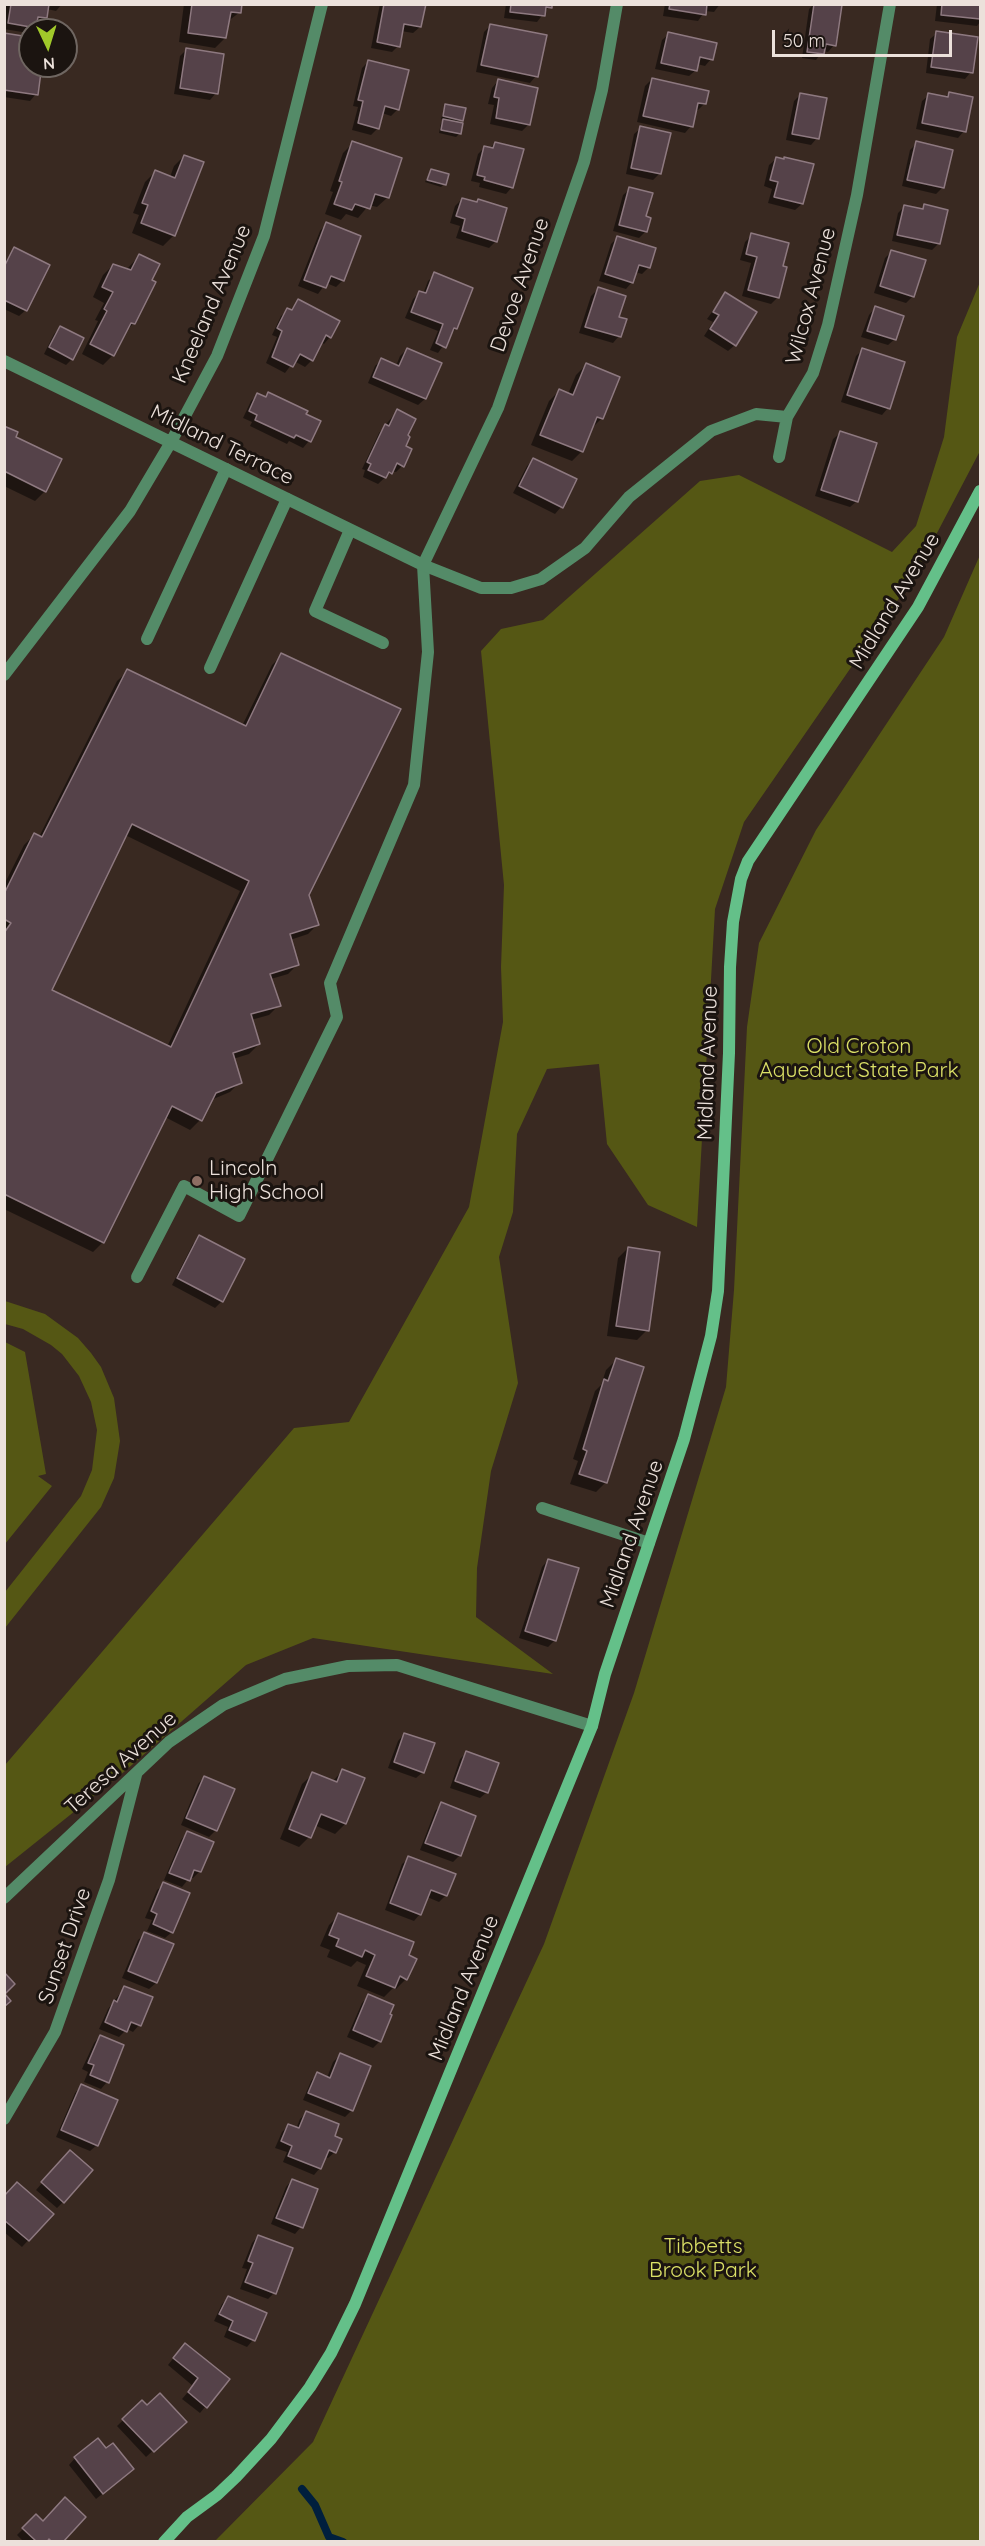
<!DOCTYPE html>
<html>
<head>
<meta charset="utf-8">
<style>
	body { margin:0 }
	#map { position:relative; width:985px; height:2546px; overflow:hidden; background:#392921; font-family:Quicksand,sans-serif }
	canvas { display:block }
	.frame { position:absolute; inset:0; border:6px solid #ece1db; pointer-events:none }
	.north { position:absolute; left:18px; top:18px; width:60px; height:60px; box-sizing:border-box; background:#1b1410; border:2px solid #6f6661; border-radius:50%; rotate:176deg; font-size:16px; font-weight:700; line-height:24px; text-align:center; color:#ece1db }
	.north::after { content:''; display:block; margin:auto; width:21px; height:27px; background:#a1c92a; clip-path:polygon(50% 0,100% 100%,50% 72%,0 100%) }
	.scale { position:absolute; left:772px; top:30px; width:180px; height:27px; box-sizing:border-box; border:3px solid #ece1db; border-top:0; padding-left:8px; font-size:18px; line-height:21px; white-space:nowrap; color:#ece1db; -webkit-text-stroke:4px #1b1410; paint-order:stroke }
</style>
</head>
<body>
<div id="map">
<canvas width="985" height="2546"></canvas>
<div class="frame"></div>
<div class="north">N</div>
<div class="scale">50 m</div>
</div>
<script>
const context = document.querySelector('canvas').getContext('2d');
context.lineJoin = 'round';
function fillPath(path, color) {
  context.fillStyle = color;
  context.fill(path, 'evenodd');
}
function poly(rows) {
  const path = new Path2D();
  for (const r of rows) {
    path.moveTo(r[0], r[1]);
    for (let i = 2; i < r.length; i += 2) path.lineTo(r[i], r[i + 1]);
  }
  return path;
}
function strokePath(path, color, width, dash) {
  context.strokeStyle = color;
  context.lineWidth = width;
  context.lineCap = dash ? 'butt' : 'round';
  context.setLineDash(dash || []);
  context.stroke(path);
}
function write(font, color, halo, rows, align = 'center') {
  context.font = font + ' Quicksand,sans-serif';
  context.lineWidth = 6;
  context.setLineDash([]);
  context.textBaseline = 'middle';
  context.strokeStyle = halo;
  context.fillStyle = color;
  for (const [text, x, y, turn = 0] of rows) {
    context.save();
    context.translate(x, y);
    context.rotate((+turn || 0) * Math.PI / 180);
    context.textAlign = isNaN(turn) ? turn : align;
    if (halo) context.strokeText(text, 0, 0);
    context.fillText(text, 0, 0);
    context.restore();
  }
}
const green = poly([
	[980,282,980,451,915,575,744,822,715,909,697,1227,648,1205,607,1144,599,1064,547,1069,517,1134,513,1212,499,1257,518,1383,491,1471,477,1568,476,1617,553,1674,313,1638,246,1665,125,1771,5,1867,5,1765,294,1428,349,1422,469,1207,503,1022,501,967,504,885,481,651,501,629,543,620,700,481,739,475,892,552,916,526,944,437,957,337],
	[980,555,980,2541,215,2541,313,2442,544,1944,634,1693,726,1387,734,1290,747,1027,759,943,816,830,944,637],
	[5,1301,45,1314,78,1338,91,1353,101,1367,114,1398,120,1441,114,1478,101,1507,5,1628,5,1592,81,1496,92,1470,97,1430,91,1402,79,1376,62,1354,51,1345,23,1329,5,1324],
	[5,1342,25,1352,46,1474,38,1476,52,1486,5,1544]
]);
const shadow = poly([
	[6,4,62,4,56,11,47,9,45,17,39,24,35,23,28,33,4,29],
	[184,4,241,4,240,12,227,22,225,38,215,48,179,42],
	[380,4,424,4,420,27,413,33,401,31,398,46,392,52,371,48],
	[506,4,551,4,537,22,504,18],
	[665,4,720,4,714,12,705,11,698,21,663,16],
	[814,4,827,4,834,45,828,52,823,51,816,60,802,58,809,9],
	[937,4,980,4,980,22,977,26,935,21],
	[491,25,536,76,530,83,476,72,484,32],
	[937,33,971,72,965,79,926,73,930,39],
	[669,34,711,59,705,66,697,64,696,70,689,76,655,69,662,40],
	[4,35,19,49,30,50,30,66,34,66,36,94,30,101,4,97],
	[187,49,216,93,210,100,174,94,180,56],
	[369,61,398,109,391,116,382,113,378,128,371,135,352,130,358,107,353,106,362,68],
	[652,79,704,104,698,110,695,110,691,126,685,133,637,122,645,86],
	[498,81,529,124,522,131,490,124,494,105,488,104,492,88],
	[949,93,964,131,958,138,916,129,922,101,929,95,944,98],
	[801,94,817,138,811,145,786,140,794,101],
	[446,105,462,120,458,123,459,134,456,137,439,133,441,123,444,120,441,119],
	[641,128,660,173,653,180,626,174,634,134],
	[353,143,388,197,377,207,369,205,358,218,346,214,341,220,325,214,333,192,330,191,343,153],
	[495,143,512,187,506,194,479,187,480,183,471,181,478,154,485,147,490,148],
	[917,143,943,187,936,194,902,186,910,150],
	[184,156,202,163,173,236,163,246,132,233,139,215,133,213,145,182,155,172,170,177,174,166],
	[776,159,802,204,795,210,768,203,772,189,764,186,769,165],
	[431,171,444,184,441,187,425,182],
	[630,189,644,217,646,231,639,238,613,231,623,195],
	[462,199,505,209,495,242,489,248,456,238,460,226,450,223,455,206],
	[905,206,921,210,925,206,939,243,932,250,892,241,898,213],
	[326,224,343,280,336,287,326,283,318,294,298,286,320,231],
	[752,235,782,267,778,297,771,304,742,296,751,263,740,260,745,242],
	[617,238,654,249,648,268,642,274,635,272,632,282,626,289,599,281,611,244],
	[15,249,26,310,19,316,4,309,4,263],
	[892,251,913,296,906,303,874,293,885,258],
	[139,256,133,324,124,333,113,355,103,365,82,354,98,321,95,320,104,303,93,297,103,275,113,265,127,269],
	[435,274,456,328,438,353,430,350,438,331,405,318,413,299,420,292,423,294,428,281],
	[598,289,617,318,619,336,613,343,579,333,591,296],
	[725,294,735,345,728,351,704,336,713,322,707,319],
	[298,301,330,337,324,344,321,342,312,360,305,367,294,361,285,373,266,363,277,337,272,335,281,316,288,310,290,311],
	[875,308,895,339,888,345,861,337,869,315],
	[60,328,72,359,66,365,44,354,54,334],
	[407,349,440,363,425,399,418,405,368,383,375,366,381,360,396,366,400,356],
	[862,350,888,408,882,415,841,402,856,356],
	[586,365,602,418,592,428,582,451,572,461,531,445,549,401,559,391,568,394,576,375],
	[269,394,319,421,309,441,303,448,289,441,287,444,250,426,252,422,243,418,251,401,257,395,265,398],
	[397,411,404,447,402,466,396,472,392,471,378,484,363,477,365,470,362,469,379,433],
	[4,427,14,438,45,491,35,501,4,486],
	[840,433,857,501,850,507,815,496,833,439],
	[534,459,561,507,555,514,513,493,527,466],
	[282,655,307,895,318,924,308,934,290,940,298,964,288,974,271,979,279,1005,269,1015,251,1020,259,1044,249,1054,233,1059,240,1082,230,1092,211,1100,200,1120,190,1130,165,1117,103,1242,93,1252,4,1209,4,885,24,845,34,835,39,837,117,681,128,671,242,726,272,665],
	[125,835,240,891,167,1047,50,991],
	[200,1237,243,1260,222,1301,215,1308,172,1285,193,1244],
	[628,1248,647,1330,637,1340,607,1336,618,1258],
	[616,1360,606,1482,596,1492,570,1484,578,1461,573,1459,595,1391,601,1385,606,1370],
	[548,1560,555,1640,548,1647,519,1638,542,1567],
	[404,1734,423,1772,416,1778,388,1768,398,1741],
	[466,1753,487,1792,480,1798,450,1788,460,1759],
	[343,1770,363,1778,345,1824,335,1834,314,1825,309,1837,299,1847,280,1839,302,1784,313,1774,333,1781],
	[204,1777,216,1830,209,1837,181,1825,198,1784],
	[442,1804,474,1817,459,1856,453,1862,420,1850,435,1811],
	[187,1833,200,1871,193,1878,190,1877,182,1887,164,1880,181,1840],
	[409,1858,446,1895,439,1902,427,1897,420,1914,414,1921,385,1910,402,1864],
	[164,1884,172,1932,165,1938,147,1931,152,1920,145,1918,157,1890],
	[339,1915,407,1956,406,1979,396,1989,393,1988,384,1997,357,1986,366,1965,357,1961,351,1967,327,1957,330,1950,320,1946,329,1925],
	[145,1934,172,1945,156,1983,149,1989,122,1978,138,1940],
	[125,1987,139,2025,133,2032,127,2029,119,2037,99,2029,108,2009],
	[369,1996,380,2041,373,2048,347,2037,362,2003],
	[100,2036,107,2082,101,2089,84,2082,88,2072,82,2069,94,2043],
	[340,2055,352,2110,345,2117,303,2100,311,2081,317,2074,327,2078,333,2062],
	[81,2086,97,2145,90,2151,56,2137,75,2093],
	[307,2112,333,2136,335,2152,328,2158,325,2157,320,2168,314,2175,283,2162,287,2152,275,2148,282,2132,288,2126,296,2129,300,2119],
	[64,2158,63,2202,57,2208,36,2190],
	[292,2180,301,2227,295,2234,271,2224,286,2187],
	[4,2197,52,2214,22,2247,4,2232],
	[258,2236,274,2293,268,2299,240,2289,247,2269,242,2268,252,2243],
	[228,2298,253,2340,247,2347,224,2337,228,2327,214,2321,222,2304],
	[179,2351,228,2379,200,2413,182,2399,193,2386,168,2365],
	[142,2402,178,2428,146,2457,117,2426],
	[75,2458,126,2475,96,2499,69,2465],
	[36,2516,43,2522,61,2542,24,2542,17,2535]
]);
const stream = poly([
	[302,2489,315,2505,329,2537,343,2542]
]);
const building = poly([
	[11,4,49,4,47,18,38,17,36,28,8,23,11,4],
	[192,4,242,4,241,13,231,12,226,38,188,33,192,4],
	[384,4,426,4,421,27,404,24,400,47,377,42,384,4],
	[511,4,552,4,552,8,546,7,545,16,510,12,511,4],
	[670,4,707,4,706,15,669,9,670,4],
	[814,4,842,5,836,46,826,44,824,54,807,52,814,4],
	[942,4,980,4,980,19,941,15,942,4],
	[490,24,547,35,538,77,481,65,490,24],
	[936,31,978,37,973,73,931,67,936,31],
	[668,32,717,43,713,60,700,57,697,71,661,63,668,32],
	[4,33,23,36,21,47,30,49,30,66,36,66,35,71,41,72,38,95,4,90,4,33],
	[186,48,224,54,218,94,180,88,186,48],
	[368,60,409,70,399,110,385,106,379,129,358,123,363,101,358,100,368,60],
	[652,78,709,91,706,104,698,103,693,127,643,116,652,78],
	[498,79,538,88,530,125,496,118,499,98,494,97,498,79],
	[949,92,973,97,966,132,922,123,928,93,948,97,949,92],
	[800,93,827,98,819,139,792,134,800,93],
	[445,104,466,108,463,121,443,116,445,104],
	[443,119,463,123,461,134,441,130,443,119],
	[640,126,671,133,661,174,631,168,640,126],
	[352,141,402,158,389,198,375,194,370,209,355,204,352,210,334,204,342,182,339,181,352,141],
	[916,141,953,150,944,188,907,180,916,141],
	[495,142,524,149,513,188,484,180,485,177,477,175,484,146,493,148,495,142],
	[184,155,204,162,175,236,141,223,148,205,142,203,155,170,175,178,184,155],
	[776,157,784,159,784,157,814,164,803,204,774,197,778,182,770,180,776,157],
	[431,169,449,174,446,185,427,180,431,169],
	[629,187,653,193,646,216,651,218,647,232,619,225,629,187],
	[462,198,477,202,478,199,507,208,497,242,462,231,465,219,456,216,462,198],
	[924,204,948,210,940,244,897,235,904,205,923,209,924,204],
	[326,222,361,236,344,281,331,276,326,288,304,280,326,222],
	[751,233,789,243,783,266,787,267,779,298,748,290,757,257,746,254,751,233],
	[617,236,656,248,650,268,639,265,633,283,605,274,617,236],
	[14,247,50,265,27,311,4,300,4,267,14,247],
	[891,250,926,260,914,297,880,286,891,250],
	[139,254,160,264,152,280,156,282,135,324,131,323,114,356,90,344,107,311,104,309,113,292,102,287,113,264,131,270,139,254],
	[434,272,473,288,457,329,454,328,446,348,436,343,443,324,411,312,419,291,426,293,434,272],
	[598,287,626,296,619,317,627,319,621,337,585,327,598,287],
	[725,292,757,312,736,346,710,329,719,315,713,312,725,292],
	[298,299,340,321,331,338,326,335,313,361,300,354,293,367,272,357,282,331,277,328,287,308,292,310,298,299],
	[875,306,904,316,896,340,867,331,875,306],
	[60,326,84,338,73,360,49,347,60,326],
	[407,348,442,363,426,399,373,377,381,358,399,366,407,348],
	[862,348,905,362,890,409,847,395,862,348],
	[586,363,620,377,603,419,597,417,583,452,540,435,559,389,573,395,586,363],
	[268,392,308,411,306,414,321,421,311,442,296,435,294,438,255,420,257,415,249,411,257,393,266,397,268,392],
	[397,409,416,419,408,435,410,437,406,446,412,449,404,467,397,463,392,474,389,472,386,478,368,470,371,464,367,462,385,424,389,426,397,409],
	[4,426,18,432,16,437,62,459,46,492,4,471,4,426],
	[840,431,877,443,858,502,821,490,840,431],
	[533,458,577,479,563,508,519,486,533,458],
	[281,653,401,709,309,895,319,925,290,934,299,965,270,974,281,1006,251,1014,260,1044,233,1053,242,1083,216,1093,202,1121,172,1106,104,1243,4,1194,4,933,11,923,4,919,4,894,34,833,42,837,127,669,246,726,281,653],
	[132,824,249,881,171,1047,52,990,132,824],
	[199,1235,245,1259,223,1302,177,1278,199,1235],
	[628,1247,660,1252,649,1331,616,1326,628,1247],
	[616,1358,644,1367,607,1483,579,1474,587,1451,583,1449,604,1379,608,1381,616,1358],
	[548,1559,579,1568,556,1641,525,1631,548,1559],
	[404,1733,435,1743,424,1773,394,1762,404,1733],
	[466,1751,499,1763,488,1793,455,1781,466,1751],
	[342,1769,365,1778,346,1824,321,1814,311,1838,289,1829,312,1772,337,1782,342,1769],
	[204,1776,235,1789,217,1831,186,1818,204,1776],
	[441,1802,476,1816,461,1856,425,1843,441,1802],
	[187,1831,214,1842,201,1872,194,1870,190,1881,169,1873,187,1831],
	[408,1856,456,1874,447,1896,431,1890,421,1915,390,1903,408,1856],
	[163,1882,190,1893,173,1933,153,1924,157,1914,151,1911,163,1882],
	[338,1913,414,1942,409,1955,417,1959,407,1980,400,1976,395,1988,366,1976,375,1955,365,1950,362,1957,336,1946,339,1939,329,1935,338,1913],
	[144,1932,174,1944,157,1983,128,1971,144,1932],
	[4,1972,15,1984,5,1994,11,2001,4,2007,4,1972],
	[124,1986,153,1997,141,2026,131,2022,127,2032,105,2022,114,2000,117,2002,124,1986],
	[368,1994,394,2005,390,2014,392,2015,381,2042,353,2030,368,1994],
	[100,2035,124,2045,109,2083,90,2075,94,2065,88,2063,100,2035],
	[340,2053,371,2066,353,2111,308,2093,317,2072,330,2078,340,2053],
	[81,2084,118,2100,98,2146,61,2130,81,2084],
	[306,2111,339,2124,335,2136,342,2139,336,2153,329,2150,321,2169,288,2156,292,2146,281,2141,288,2124,299,2128,306,2111],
	[70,2150,93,2170,64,2203,41,2182,70,2150],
	[292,2179,318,2189,303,2228,276,2218,292,2179],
	[17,2182,54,2214,29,2241,4,2220,4,2196,17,2182],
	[258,2235,293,2248,276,2294,245,2282,253,2263,248,2261,258,2235],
	[228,2296,267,2313,255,2341,229,2330,233,2321,219,2314,228,2296],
	[185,2343,230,2379,207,2408,188,2392,198,2378,173,2358,185,2343],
	[160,2393,187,2422,154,2452,122,2419,142,2400,147,2405,160,2393],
	[98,2438,106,2448,113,2443,134,2469,103,2494,74,2457,98,2438],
	[65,2497,86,2517,63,2542,52,2542,49,2539,47,2542,37,2542,22,2528,36,2514,43,2521,65,2497]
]);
const lane = poly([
	[350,530,315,611,383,643],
	[147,639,226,469],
	[210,668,287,499],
	[137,1277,184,1186,239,1216,337,1017,330,983,414,785,428,652,423,565],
	[542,1508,649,1543]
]);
const street = poly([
	[4,361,423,565,481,588,511,588,541,579,585,548,629,497,711,431,756,414,787,417,813,373,828,325,857,195,890,4],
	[779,457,787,417],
	[423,565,498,408,584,162,602,90,617,4],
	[4,675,130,511,171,442,217,356,264,236,322,4],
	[4,1898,169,1742,223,1705,285,1679,348,1666,397,1665,592,1726],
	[4,2119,55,2032,109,1880,136,1775]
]);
const secondary = poly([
	[164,2542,187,2517,217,2495,236,2477,271,2439,310,2387,331,2353,355,2304,592,1726,605,1674,684,1439,711,1336,718,1291,729,1053,730,967,733,922,741,879,748,861,918,607,980,491]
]);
const markers = [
	[197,1181,6,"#8d6e63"]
];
const streetNames = [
	["Devoe Avenue",520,285,-71],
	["Wilcox Avenue",811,296,-75],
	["Kneeland Avenue",212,304,-67],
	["Midland Terrace",222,445,26],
	["Midland Avenue",895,601,-59],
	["Midland Avenue",708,1063,-88],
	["Midland Avenue",632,1534,-71],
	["Teresa Avenue",121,1763,-42],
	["Sunset Drive",65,1946,-71],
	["Midland Avenue",464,1988,-68]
];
const parkNames = [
	["Old Croton",859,1047],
	["Aqueduct State Park",859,1071],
	["Tibbetts",703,2247],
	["Brook Park",703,2271]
];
const poiNames = [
	["Lincoln",209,1169],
	["High School",209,1193]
];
fillPath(green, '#555714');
fillPath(shadow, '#0007');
strokePath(stream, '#001f3d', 8);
fillPath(building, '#554249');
strokePath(building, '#8e7980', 1.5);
strokePath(lane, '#548b68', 12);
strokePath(street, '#548b68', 12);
strokePath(secondary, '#64c089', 12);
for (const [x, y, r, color] of markers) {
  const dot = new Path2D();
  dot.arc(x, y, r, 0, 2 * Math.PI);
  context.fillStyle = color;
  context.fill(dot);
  strokePath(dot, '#1b1410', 2);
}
write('21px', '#ece1db', '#1b1410', streetNames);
write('21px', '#dce167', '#1b1410', parkNames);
write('21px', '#ece1db', '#1b1410', poiNames, 'left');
</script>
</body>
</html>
